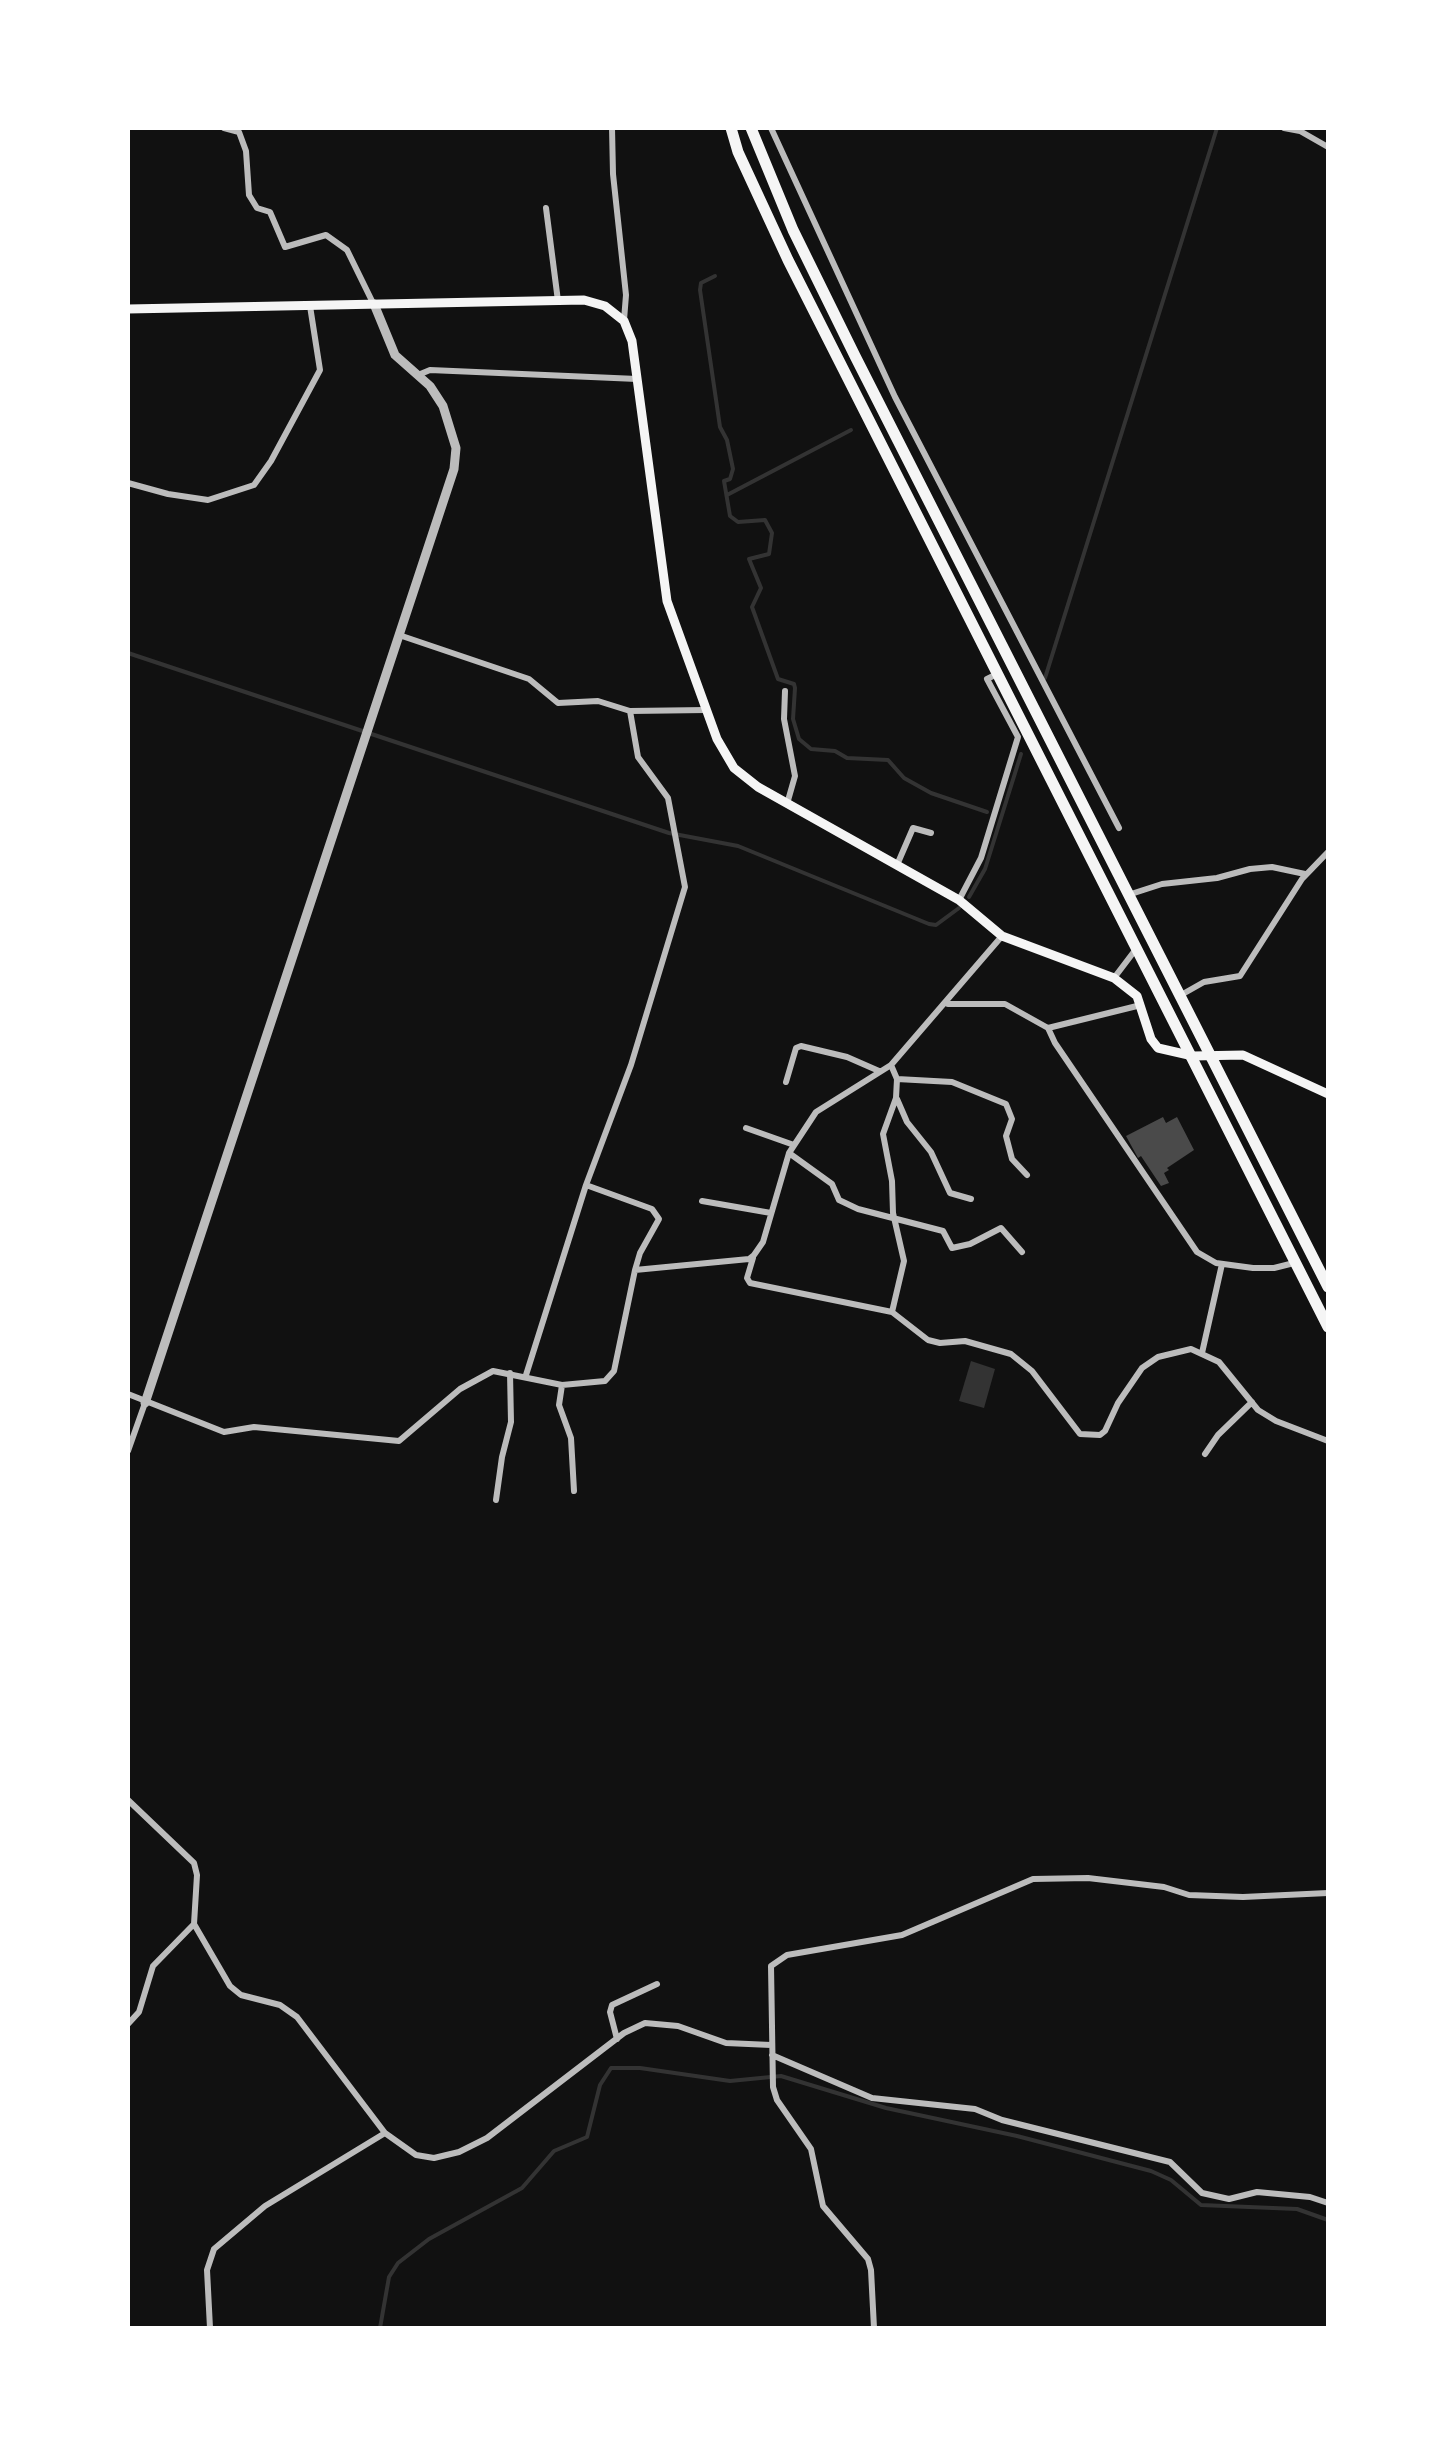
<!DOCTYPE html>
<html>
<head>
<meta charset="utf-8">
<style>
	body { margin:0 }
	#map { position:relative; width:1456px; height:2456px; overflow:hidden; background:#111; font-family:Karla,sans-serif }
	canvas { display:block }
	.frame { position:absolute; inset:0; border:130px solid #fff; pointer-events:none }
</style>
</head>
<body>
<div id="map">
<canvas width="1456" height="2456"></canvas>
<div class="frame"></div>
</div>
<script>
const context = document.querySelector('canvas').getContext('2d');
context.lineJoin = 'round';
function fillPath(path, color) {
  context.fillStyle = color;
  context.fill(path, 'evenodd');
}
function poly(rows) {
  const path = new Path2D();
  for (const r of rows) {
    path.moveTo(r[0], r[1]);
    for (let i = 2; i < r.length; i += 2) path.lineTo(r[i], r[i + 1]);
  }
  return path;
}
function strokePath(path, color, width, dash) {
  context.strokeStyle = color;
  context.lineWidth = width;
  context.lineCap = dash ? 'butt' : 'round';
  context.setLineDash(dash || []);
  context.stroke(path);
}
const water = poly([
	[971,1361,995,1369,984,1408,959,1401]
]);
const stream = poly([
	[715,276,701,283,700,290,720,427,727,440,733,469,730,479,724,481,730,516,738,522,765,520,772,533,769,554,749,559,761,588,752,607,778,679,794,684,795,688,793,719,799,739,811,749,835,751,847,758,888,760,904,778,931,793,987,812],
	[727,495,851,430],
	[128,653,669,833,738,846,929,924,936,925,959,908],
	[1045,678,1217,128],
	[969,897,985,869,1021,754],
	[380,2328,389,2277,398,2263,429,2239,522,2188,554,2151,587,2137,600,2085,611,2068,640,2068,730,2081,781,2076,886,2108,1017,2136,1151,2171,1171,2180,1201,2205,1297,2209,1328,2220]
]);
const building = poly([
	[1163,1117,1166,1123,1177,1117,1194,1150,1167,1168,1169,1170,1164,1173,1169,1183,1161,1186,1141,1156,1138,1158,1126,1136]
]);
const minor = poly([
	[224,128,239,132,246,151,249,195,257,208,270,212,285,247,326,235,347,250,373,303],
	[612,128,613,174,626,295,624,320],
	[771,128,895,397,1119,828],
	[1284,128,1300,131,1328,147],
	[546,208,558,301],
	[418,375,430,370,637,379],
	[128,483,168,494,208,500,254,485,271,461,320,370,310,306],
	[399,635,529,679,558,703,598,701,630,711,706,710],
	[785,691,784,719,795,776,787,804],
	[897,865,913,828,931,833],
	[1131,894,1162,884,1217,878,1250,869,1272,867,1305,874],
	[959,900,981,858,1018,737,987,679,999,673],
	[1114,978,1136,949],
	[1181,995,1204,982,1240,976,1302,879,1328,852],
	[948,1004,1005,1004,1048,1028,1055,1043,1197,1252,1216,1263,1253,1268,1274,1268,1294,1263],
	[1048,1028,1141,1005],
	[891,1065,897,1079,896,1098,883,1134,892,1181,893,1213,904,1261,892,1312],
	[897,1079,952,1082,1006,1104,1012,1119,1006,1136,1012,1159,1027,1175],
	[786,1082,796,1048,801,1046,847,1057,879,1071],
	[897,1099,907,1122,931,1152,950,1193,971,1199],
	[746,1128,794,1145],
	[789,1153,832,1184,839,1200,858,1209,943,1231,952,1248,970,1244,1001,1228,1022,1252],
	[586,1185,652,1209,659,1219,640,1253,635,1270],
	[702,1201,771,1213],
	[753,1258,747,1278,750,1283,892,1312,928,1340,940,1343,965,1341,1011,1354,1032,1371,1080,1434,1100,1435,1105,1431,1118,1403,1142,1368,1158,1357,1191,1349,1219,1362,1258,1410,1276,1421,1328,1441],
	[1202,1353,1222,1264],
	[526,1375,586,1185,631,1065,685,887,668,798,638,757,630,711],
	[562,1385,559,1405,571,1438,574,1491],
	[128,1394,224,1432,254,1427,399,1441,460,1389,493,1371,562,1385,605,1381,614,1371,635,1270,749,1259,754,1255,763,1242,789,1153,816,1112,891,1065,1002,936],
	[128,1451,145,1403],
	[1205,1454,1218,1435,1252,1402],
	[496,1500,502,1457,511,1422,510,1373],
	[128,1800,194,1863,197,1875,194,1924,230,1986,241,1995,280,2005,297,2017,385,2133,416,2155,434,2158,459,2152,487,2138,624,2033,645,2023,678,2026,726,2043,771,2045],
	[128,2024,139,2012,153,1966,194,1924],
	[617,2039,610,2012,612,2005,657,1984],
	[772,2055,872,2098,975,2109,1002,2120,1170,2162,1202,2193,1229,2199,1257,2192,1310,2197,1328,2203],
	[210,2328,207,2270,214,2249,265,2206,385,2133],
	[874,2328,871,2270,868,2259,823,2206,811,2149,777,2100,773,2087,771,1966,787,1955,902,1935,1033,1879,1088,1878,1164,1887,1189,1895,1243,1897,1328,1893]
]);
const tertiary = poly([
	[145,1403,454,469,456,448,443,406,430,386,395,355,374,304]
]);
const secondary = poly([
	[128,309,584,300,605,306,624,321,632,341,667,601,717,739,734,768,758,787,959,900,1002,936,1114,978,1137,996,1151,1039,1158,1048,1193,1056,1243,1055,1328,1094]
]);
const trunk = poly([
	[731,128,738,152,788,260,1328,1327],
	[751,128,793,230,855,356,1328,1287]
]);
fillPath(water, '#333');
strokePath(stream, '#333', 4);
fillPath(building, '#4a4a4a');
strokePath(minor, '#bcbcbc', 6);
strokePath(tertiary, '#bcbcbc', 9);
strokePath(secondary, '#f5f5f5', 9);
strokePath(trunk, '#f5f5f5', 11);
</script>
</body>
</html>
